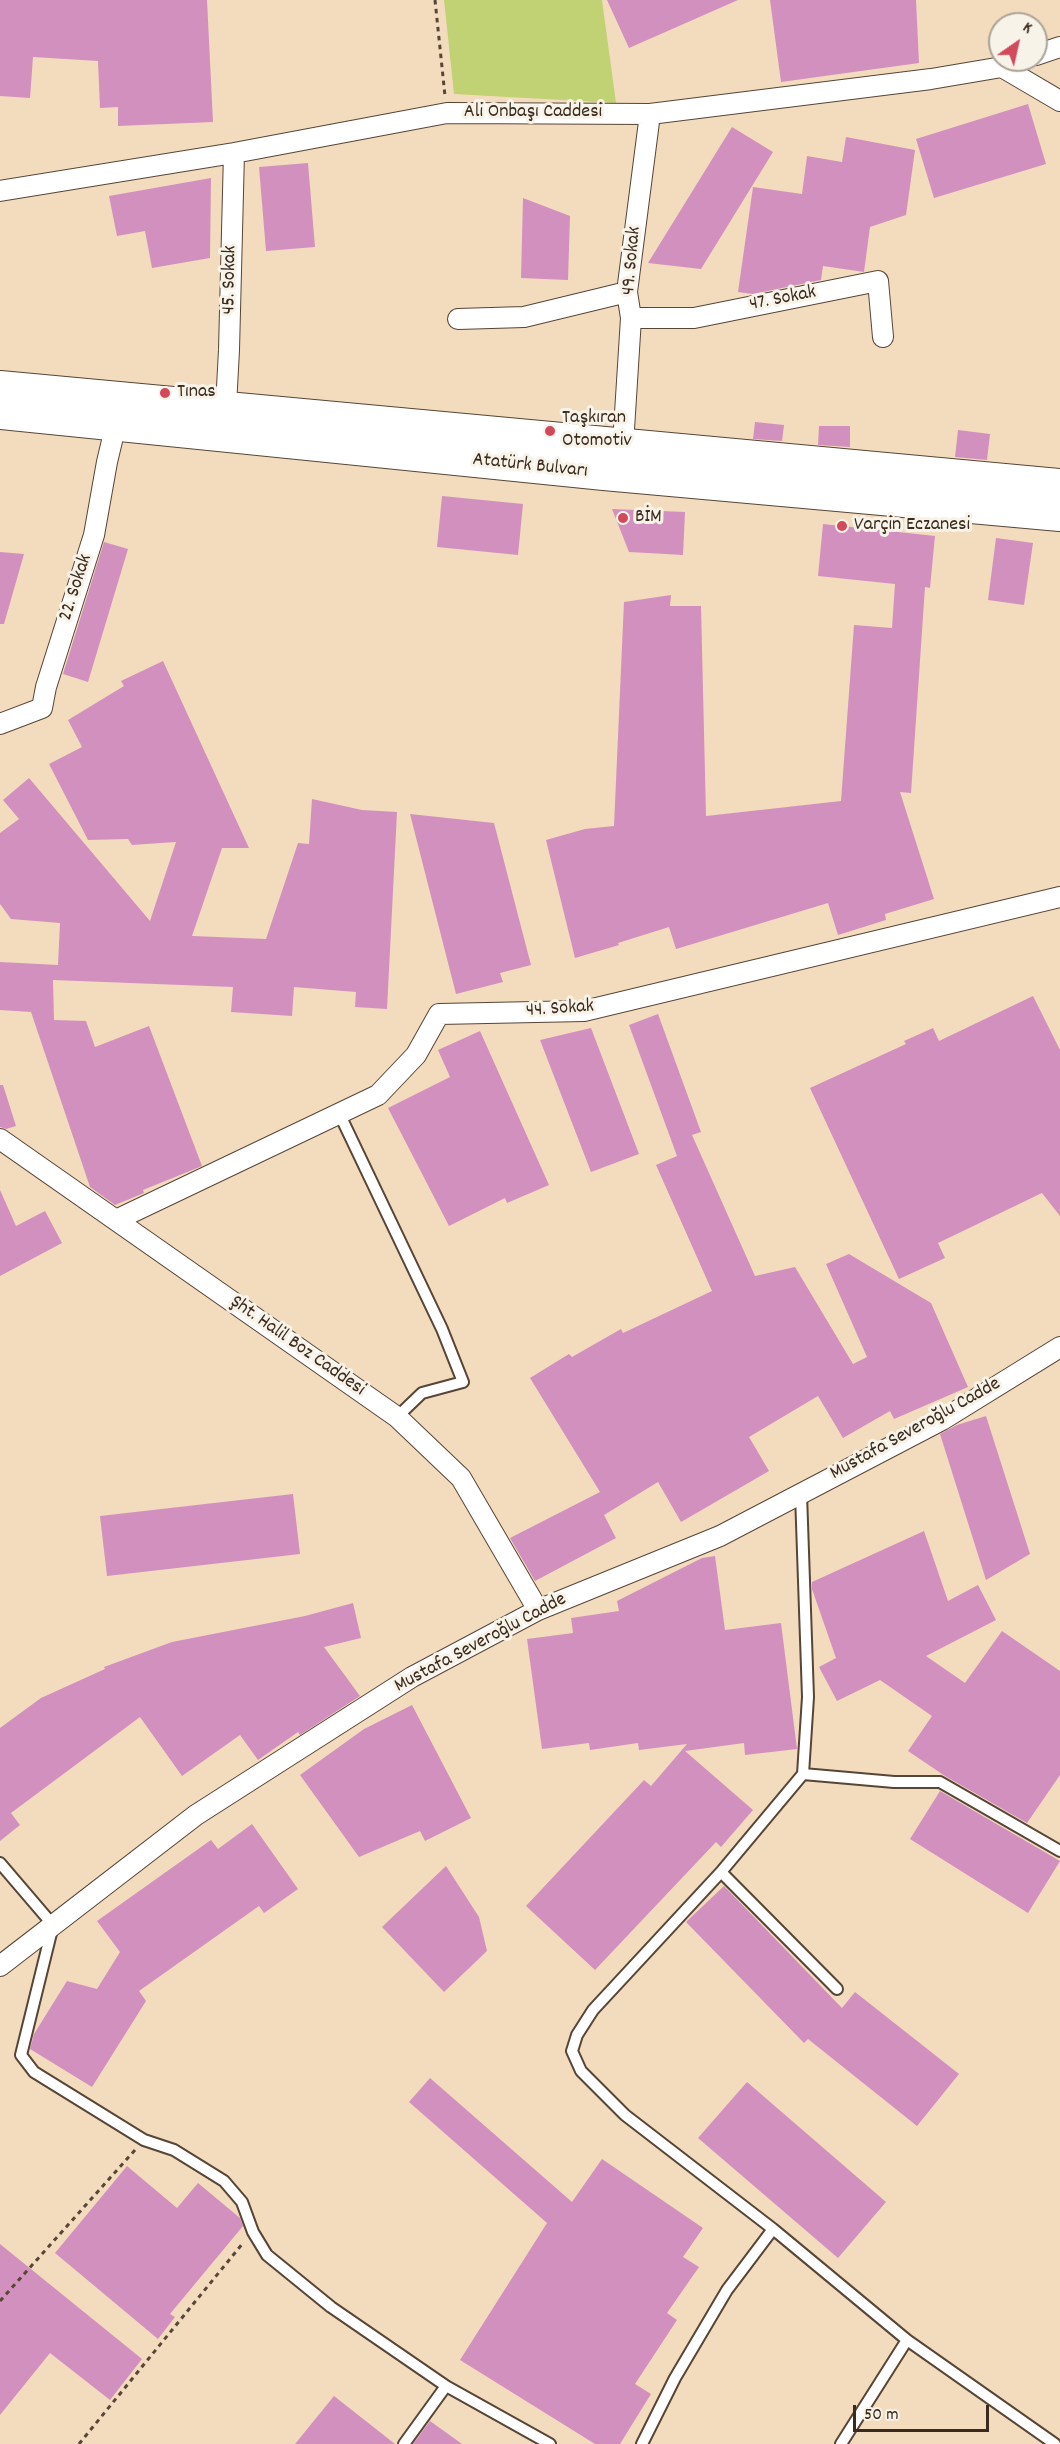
<!DOCTYPE html>
<html>
<head>
<meta charset="utf-8">
<style>
	body { margin:0 }
	#map { position:relative; width:1060px; height:2444px; overflow:hidden; background:#f3dbbe; font-family:Dekko,sans-serif }
	canvas { display:block }
	.north { position:absolute; left:988px; top:12px; width:60px; height:60px; box-sizing:border-box; background:#f7f3e8; border:2px solid #aca397; border-radius:50%; rotate:34deg; font-size:16px; font-weight:700; line-height:24px; text-align:center; color:#3b2a1e }
	.north::after { content:''; display:block; margin:auto; width:21px; height:27px; background:#d1495b; clip-path:polygon(50% 0,100% 100%,50% 72%,0 100%) }
	.scale { position:absolute; left:853px; top:2405px; width:136px; height:27px; box-sizing:border-box; border:3px solid #3b2a1e; border-top:0; padding-left:8px; font-size:18px; line-height:21px; white-space:nowrap; color:#3b2a1e; -webkit-text-stroke:4px #f7f3e8; paint-order:stroke }
</style>
</head>
<body>
<div id="map">
<canvas width="1060" height="2444"></canvas>
<div class="north">K</div>
<div class="scale">50 m</div>
</div>
<script>
const context = document.querySelector('canvas').getContext('2d');
context.lineJoin = 'round';
function fillPath(path, color) {
  context.fillStyle = color;
  context.fill(path, 'evenodd');
}
function poly(rows) {
  const path = new Path2D();
  for (const r of rows) {
    path.moveTo(r[0], r[1]);
    for (let i = 2; i < r.length; i += 2) path.lineTo(r[i], r[i + 1]);
  }
  return path;
}
function strokePath(path, color, width, dash) {
  context.strokeStyle = color;
  context.lineWidth = width;
  context.lineCap = dash ? 'butt' : 'round';
  context.setLineDash(dash || []);
  context.stroke(path);
}
function write(font, color, halo, rows, align = 'center') {
  context.font = font + ' Dekko,sans-serif';
  context.lineWidth = 6;
  context.setLineDash([]);
  context.textBaseline = 'middle';
  context.strokeStyle = halo;
  context.fillStyle = color;
  for (const [text, x, y, turn = 0] of rows) {
    context.save();
    context.translate(x, y);
    context.rotate((+turn || 0) * Math.PI / 180);
    context.textAlign = isNaN(turn) ? turn : align;
    if (halo) context.strokeText(text, 0, 0);
    context.fillText(text, 0, 0);
    context.restore();
  }
}
const green = poly([
	[444,0,602,0,616,103,454,94]
]);
const building = poly([
	[0,0,207,0,213,122,118,126,118,107,100,108,98,61,33,57,30,98,0,96],
	[607,0,738,0,629,48],
	[770,0,916,0,919,63,781,82],
	[1028,104,1046,164,934,198,916,139],
	[732,127,773,152,701,269,648,263],
	[846,137,915,150,906,215,870,227,864,272,823,266,821,280,753,294,738,292,753,187,802,194,807,156,842,162],
	[308,163,315,247,266,251,259,167],
	[211,178,210,258,152,268,145,231,117,236,109,196],
	[523,198,570,216,568,280,521,278],
	[755,422,784,425,782,441,753,439],
	[819,426,850,426,850,447,818,445],
	[958,430,990,434,987,460,955,457],
	[442,496,523,504,518,555,437,547],
	[612,509,685,512,683,555,629,552],
	[823,524,935,536,930,588,925,587,911,793,900,792,934,899,885,914,886,920,838,935,828,903,676,949,669,927,618,943,619,945,575,958,546,840,585,829,614,826,624,602,671,595,670,606,701,606,706,816,841,801,854,625,892,628,895,584,818,576],
	[996,538,1033,543,1024,605,988,600],
	[104,542,128,549,88,682,63,674],
	[0,552,24,554,4,624,0,624],
	[163,661,249,848,222,848,192,936,266,939,298,843,309,844,312,799,362,810,397,812,387,1009,355,1007,356,992,294,987,292,1016,231,1012,233,987,53,980,54,1020,86,1021,95,1047,149,1026,202,1166,143,1190,144,1193,115,1205,90,1187,31,1012,0,1010,0,962,58,965,60,923,11,919,0,904,0,833,19,819,3,800,29,778,150,921,176,842,132,845,128,839,88,840,49,764,82,747,68,720,124,686,121,681],
	[410,814,494,823,531,965,500,973,503,982,456,994],
	[1033,996,1060,1050,1060,1216,1042,1193,938,1243,945,1258,899,1279,810,1088,906,1044,904,1041,933,1028,939,1041],
	[658,1014,701,1132,692,1135,755,1276,795,1267,853,1364,867,1357,826,1264,849,1254,931,1303,968,1387,894,1419,890,1411,843,1438,818,1396,749,1437,769,1471,681,1522,658,1482,604,1515,616,1538,535,1581,510,1538,600,1492,530,1378,569,1354,572,1357,621,1329,623,1333,712,1291,656,1165,677,1156,629,1025],
	[591,1028,639,1154,591,1172,540,1040],
	[480,1031,549,1185,507,1203,505,1198,449,1226,388,1108,450,1077,438,1050],
	[0,1085,3,1085,16,1126,6,1129,0,1127],
	[0,1190,16,1226,45,1211,62,1243,0,1276],
	[986,1416,1030,1554,986,1580,940,1434,957,1425],
	[293,1494,300,1554,107,1576,100,1516],
	[924,1531,948,1601,978,1585,996,1620,926,1656,965,1683,1002,1631,1060,1671,1060,1775,1027,1823,945,1776,908,1751,932,1716,880,1680,837,1701,819,1667,836,1658,812,1589,812,1582],
	[715,1556,725,1630,781,1623,797,1749,745,1755,744,1743,685,1751,753,1810,721,1847,716,1842,595,1970,526,1906,644,1780,651,1786,687,1744,639,1750,638,1743,590,1750,589,1743,542,1749,527,1639,573,1633,571,1618,619,1611,617,1601,702,1558],
	[353,1603,361,1638,324,1647,360,1696,300,1735,298,1732,258,1760,240,1735,182,1776,140,1717,11,1813,20,1825,0,1841,0,1728,41,1698,105,1669,104,1667,172,1642,305,1616],
	[412,1705,471,1818,425,1841,420,1831,359,1857,300,1775,364,1729],
	[940,1791,1060,1861,1028,1913,910,1839],
	[252,1824,298,1889,264,1913,259,1906,139,1991,146,2001,92,2087,30,2049,34,2034,67,1981,97,1989,120,1952,97,1921,211,1840,218,1849],
	[446,1866,479,1917,487,1951,444,1992,382,1927],
	[724,1886,842,2008,855,1992,959,2074,917,2126,808,2039,804,2043,686,1922],
	[430,2078,572,2202,602,2159,703,2228,683,2257,699,2267,667,2313,677,2320,635,2384,651,2394,620,2444,595,2444,460,2360,547,2223,409,2102],
	[747,2082,886,2202,838,2258,698,2138],
	[127,2166,177,2208,198,2183,240,2218,243,2226,170,2314,175,2317,158,2339,55,2253],
	[0,2244,142,2359,110,2400,50,2353,0,2415],
	[334,2396,395,2444,295,2444],
	[430,2421,462,2444,413,2444]
]);
const path = poly([
	[435,0,445,96],
	[0,2301,135,2150],
	[79,2444,243,2243]
]);
const service = poly([
	[339,1113,442,1329,463,1382,422,1393,397,1417],
	[801,1494,808,1697,803,1774,721,1872,837,1989],
	[803,1774,894,1782,940,1782,1060,1851],
	[0,1863,53,1925,21,2055,34,2072,144,2140,174,2150,224,2181,242,2202,253,2232,267,2255,331,2307,446,2386,550,2444],
	[721,1872,593,2010,577,2035,572,2051,581,2071,625,2115,773,2229,907,2340,1055,2444],
	[404,2444,446,2386],
	[642,2444,675,2378,727,2290,773,2229],
	[841,2444,907,2340]
]);
const minor = poly([
	[1036,55,1060,47],
	[0,191,234,153,447,113,650,114,931,79,1002,67,1060,101],
	[631,318,694,318,878,281,883,337],
	[458,319,524,317,627,292],
	[226,406,229,350,234,153],
	[623,445,631,318,627,292,650,114],
	[0,724,42,708,46,687,94,535,107,462,116,424],
	[0,1139,397,1417,461,1478,538,1610],
	[116,1220,378,1095,416,1055,439,1014,584,1011,1060,897],
	[0,1966,196,1815,412,1677,538,1610,720,1536,942,1420,1060,1347]
]);
const primary = poly([
	[0,387,1060,485],
	[0,413,604,474,1060,515]
]);
const markers = [
	[165,393,6,"#d1495b"],
	[550,431,6,"#d1495b"],
	[623,518,6,"#d1495b"],
	[842,526,6,"#d1495b"]
];
const streetNames = [
	["Ali Onbaşı Caddesi",533,113],
	["49. Sokak",633,261,-85],
	["45. Sokak",231,280,-89],
	["47. Sokak",783,300,-11],
	["Atatürk Bulvarı",530,467,6],
	["22. Sokak",77,588,-72],
	["44. Sokak",560,1010,-4],
	["Şht. Halil Boz Caddesi",297,1347,35],
	["Mustafa Severoğlu Cadde",916,1430,-29],
	["Mustafa Severoğlu Cadde",481,1644,-28]
];
const poiNames = [
	["Tınas",177,393],
	["Taşkıran",562,419],
	["Otomotiv",562,442],
	["BİM",635,518],
	["Varçin Eczanesi",854,526]
];
fillPath(green, '#c1d274');
fillPath(building, '#d290bf');
strokePath(service, '#574536', 14);
strokePath(minor, '#574536', 22);
strokePath(primary, '#574536', 34);
strokePath(path, '#574536', 3, [4.5, 4.5]);
strokePath(service, '#fff', 10);
strokePath(minor, '#fff', 20);
strokePath(primary, '#fff', 32);
for (const [x, y, r, color] of markers) {
  const dot = new Path2D();
  dot.arc(x, y, r, 0, 2 * Math.PI);
  context.fillStyle = color;
  context.fill(dot);
  strokePath(dot, '#f7f3e8', 2);
}
write('20px', '#3b2a1e', '#f7f3e8', streetNames);
write('20px', '#3b2a1e', '#f7f3e8', poiNames, 'left');
</script>
</body>
</html>
